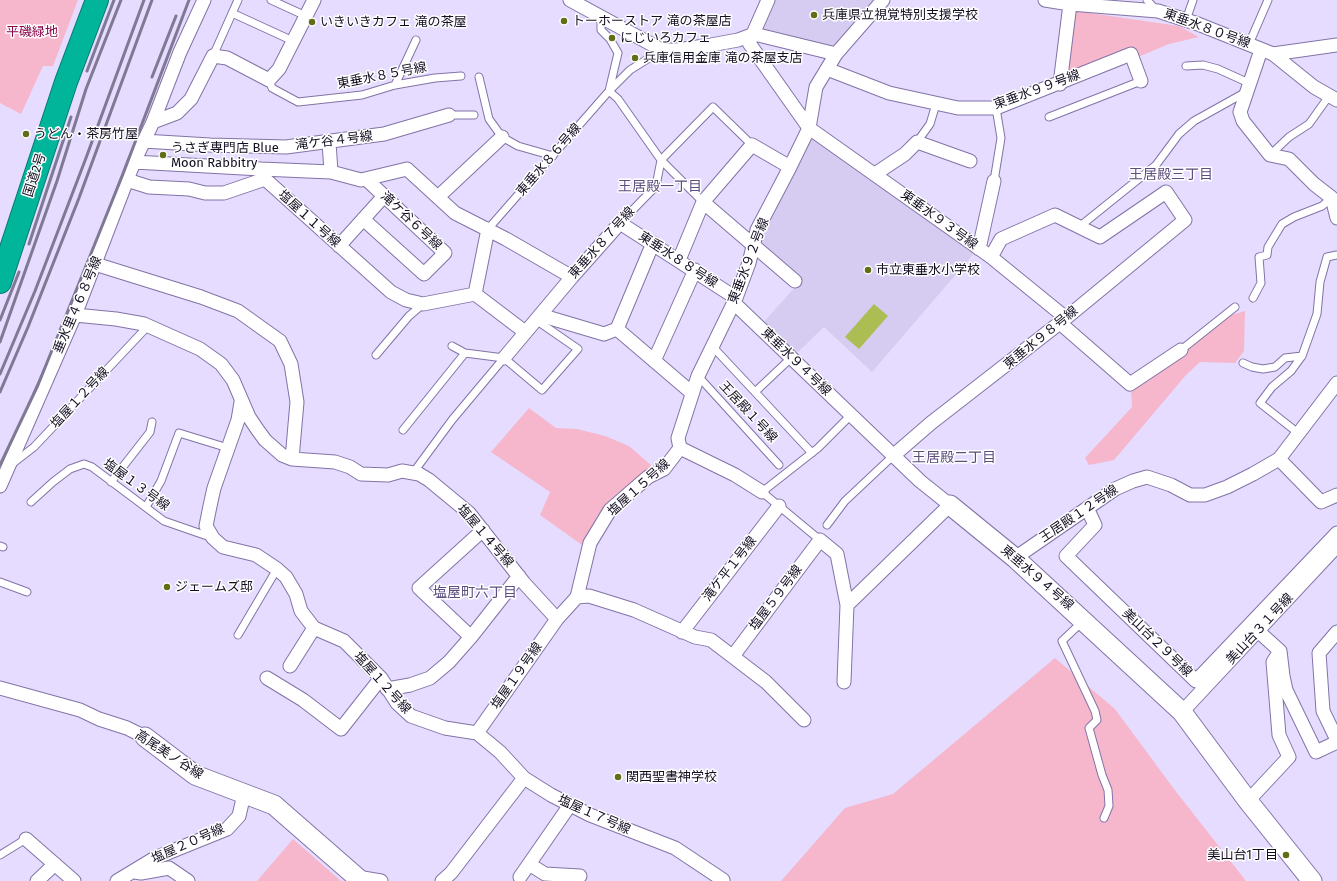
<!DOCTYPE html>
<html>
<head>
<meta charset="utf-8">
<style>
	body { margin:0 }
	canvas { display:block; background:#e5dcff }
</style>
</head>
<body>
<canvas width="1337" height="881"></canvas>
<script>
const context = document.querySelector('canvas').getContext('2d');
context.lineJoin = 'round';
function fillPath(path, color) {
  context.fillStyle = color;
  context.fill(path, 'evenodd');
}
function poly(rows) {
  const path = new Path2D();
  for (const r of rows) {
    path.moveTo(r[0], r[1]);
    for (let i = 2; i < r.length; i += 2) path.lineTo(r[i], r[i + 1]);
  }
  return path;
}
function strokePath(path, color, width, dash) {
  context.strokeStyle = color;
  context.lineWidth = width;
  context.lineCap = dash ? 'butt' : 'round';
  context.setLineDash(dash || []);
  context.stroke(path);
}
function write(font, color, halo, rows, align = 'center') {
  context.font = font + ' "Fira Sans","Noto Sans JP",sans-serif';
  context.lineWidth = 3;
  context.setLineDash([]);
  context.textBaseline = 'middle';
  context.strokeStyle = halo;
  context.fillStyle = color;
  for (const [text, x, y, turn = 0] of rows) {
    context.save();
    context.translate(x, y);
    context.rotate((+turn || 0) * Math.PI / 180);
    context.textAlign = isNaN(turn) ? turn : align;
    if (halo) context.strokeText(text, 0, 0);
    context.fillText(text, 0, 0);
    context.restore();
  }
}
const built = poly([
	[772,0,874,0,834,47,762,29],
	[813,136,976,251,872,372,824,327,796,354,763,323,795,287,758,252,763,228]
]);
const green = poly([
	[0,0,78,0,53,66,43,66,21,114,0,103],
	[1076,11,1179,26,1199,37,1169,44,1138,57,1065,75],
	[1245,311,1244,351,1235,363,1200,362,1186,375,1114,460,1089,465,1085,458,1132,407,1131,390,1178,357,1228,316],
	[529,408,556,428,577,429,605,436,629,446,652,466,612,498,598,515,582,545,540,515,550,492,491,452],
	[1055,658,1115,709,1174,789,1246,881,781,881,845,808,893,794],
	[293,839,341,881,257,881]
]);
const water = poly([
	[874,304,888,316,859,349,845,337]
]);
const lane = poly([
	[271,0,306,16],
	[1147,0,1157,11],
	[232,13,293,41],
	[601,17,601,30,610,39,618,53,609,91,618,99,661,160,656,186,620,223],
	[1186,20,1193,0],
	[1249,44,1268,0],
	[213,56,238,0],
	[1186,66,1203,65,1218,69,1251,84],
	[479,77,489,119,502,137,518,146,553,156],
	[269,80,272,88,298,102,362,95,395,85,435,78,461,76],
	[395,85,416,40],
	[449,115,474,115],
	[1049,117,1141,81],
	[917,142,930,124,936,104],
	[1270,155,1289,137,1309,124,1329,96],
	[994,181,1001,138,996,108],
	[703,202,661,160,713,107,752,145],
	[1079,227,1156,165,1179,134,1194,121,1246,92],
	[488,229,609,91,630,70,662,50],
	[1253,298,1261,283,1259,257,1267,255,1268,247,1282,224,1294,217,1322,206,1333,197],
	[452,346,465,353],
	[712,346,755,392,791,358],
	[1181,350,1235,307],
	[376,355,409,316,423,304],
	[504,358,542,390,578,349,536,320],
	[1243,363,1252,367,1263,369,1275,367,1285,358,1302,356],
	[698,376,779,465],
	[755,392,812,453],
	[403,430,465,353,504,358],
	[1298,433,1260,403,1272,387,1291,371,1302,356,1317,314,1320,282,1327,257,1337,255],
	[12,464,34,447,148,326],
	[413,473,452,420,504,358],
	[111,482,150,432,152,422],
	[31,502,53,482,70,469,84,464,92,467,164,521,213,538],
	[146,507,161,481,179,433,228,448],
	[827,525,845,501,894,455],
	[820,540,762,492,818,448,851,415],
	[0,546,3,547],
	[0,582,27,592],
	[1082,622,1062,641,1095,711,1097,720,1089,728,1102,775,1108,790,1109,806,1104,818],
	[238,635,277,569],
	[0,855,26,839]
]);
const street = poly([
	[570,0,662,50,677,50,711,45,738,40,754,34,836,54,883,0],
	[768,0,749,43,809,128,991,257,1066,318],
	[1045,0,1070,4,1158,11,1198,24,1273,54,1314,87,1337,100],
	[1261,50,1240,112,1243,121,1270,155,1289,159,1314,184,1332,198,1337,218],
	[1273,54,1337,45],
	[827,69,889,93,958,108,996,108,1131,54,1141,81],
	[1060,84,1070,4],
	[153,122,177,113,191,99,213,56,227,58,269,80,279,69,314,0],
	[143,141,210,145,286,147,384,134,449,115],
	[329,142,331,172],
	[134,162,261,169,265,179,391,292,406,300,423,304,475,294],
	[261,169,331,172,361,180,407,169,455,213,506,239,572,277],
	[875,174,905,154,917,142,970,161],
	[127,180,149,187,189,189,205,193,224,193,265,179],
	[438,197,502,137],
	[703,202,795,281],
	[363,219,424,274,445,253,366,179],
	[339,246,384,196],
	[979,249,994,181],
	[679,260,703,202,752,145,790,167],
	[95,264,201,297,238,311,280,341,291,364,297,402,292,459],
	[475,294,488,229],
	[475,294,525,332],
	[734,303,920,481,950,505,847,605],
	[75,315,116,319,144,324,200,349,221,364,233,380,249,417,257,429,265,440,282,455,292,459,335,462,350,467,361,474,388,475,402,471,419,474,429,480,469,513,524,583,557,619,577,597,589,596,634,610,695,637,711,640,766,682,804,720],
	[540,315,604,334,617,329,692,393],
	[1060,323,1130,384,1181,350],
	[617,329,653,243],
	[504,358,572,277,620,223,736,298],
	[654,361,695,270],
	[241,402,238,420,214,488,210,506,206,526,213,538,223,547,256,555,277,569,286,577,296,594,301,611,314,628,344,641,381,678,397,703,411,716,445,728,477,733],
	[680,448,678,438,698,376,736,298,749,263,757,230,790,167,809,128,816,87,836,54],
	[680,448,735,475,762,492],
	[894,455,931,423,1066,318,1185,220,1166,192,1100,237,1055,215,1001,239,991,257],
	[1279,459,1321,502,1337,495],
	[0,486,75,315,134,162,153,122,180,52,204,0],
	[1087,508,1095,525,1066,556,1196,681,1337,533],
	[1015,558,1115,489,1133,481,1147,477,1171,485,1190,495,1205,495,1227,487,1253,474,1279,459,1337,383],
	[577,597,590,543,610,510,648,477,664,469,680,448],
	[1258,631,1280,651,1283,676,1286,690,1316,752,1337,742],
	[682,632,779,506],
	[1337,632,1319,653,1323,711,1337,740],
	[471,637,419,588,483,530],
	[733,656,820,540,837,554,847,605,844,682],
	[290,666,314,628],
	[267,678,303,700,341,729,381,678],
	[0,688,80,710,99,719,127,728,145,737],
	[387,689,410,685,430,678,449,662,471,637,519,576],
	[1182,712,1337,546],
	[477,733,500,752,524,778,551,795,590,815,675,848,723,880],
	[477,733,557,619],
	[1248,801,1289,757,1279,735,1273,662,1280,651],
	[26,839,74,881],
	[529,864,545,874,580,876],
	[135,872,141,873,169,868,188,881],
	[357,877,381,881],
	[520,877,570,805],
	[37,881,55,864],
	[117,881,155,858,227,829,239,816,244,794],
	[442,881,451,873,524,778]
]);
const secondary = poly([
	[950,505,1015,558,1182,712,1248,801,1312,881],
	[145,737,195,775,274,805,361,881]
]);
const highway = poly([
	[0,282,66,82,97,0]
]);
const rail = poly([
	[87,71,114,0],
	[152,77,176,16],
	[29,244,71,117],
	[0,320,19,272],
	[0,342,57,181,86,89,121,0],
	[0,374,35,291,86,158,144,0],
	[0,392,28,327,79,198,152,0],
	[0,465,38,385,123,174,189,0]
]);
const markers = [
	[814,15,4,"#616d17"],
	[564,21,4,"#616d17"],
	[312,22,4,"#616d17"],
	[612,38,4,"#616d17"],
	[635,58,4,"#616d17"],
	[26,134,4,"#616d17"],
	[163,155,4,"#616d17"],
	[868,270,4,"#616d17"],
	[167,587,4,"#616d17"],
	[618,777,4,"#616d17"],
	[1286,855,4,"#616d17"]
];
const poiNames = [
	["兵庫県立視覚特別支援学校",822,15],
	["トーホーストア 滝の茶屋店",572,21],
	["いきいきカフェ 滝の茶屋",320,22],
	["にじいろカフェ",620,38],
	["兵庫信用金庫 滝の茶屋支店",643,58],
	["うどん・茶房竹屋",34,134],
	["うさぎ専門店 Blue",171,148],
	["Moon Rabbitry",171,163],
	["市立東垂水小学校",876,270],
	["ジェームズ邸",175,587],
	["関西聖書神学校",626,777],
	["美山台1丁目",1278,855,"right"]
];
const streetNames = [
	["東垂水８０号線",1207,29,20],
	["東垂水８５号線",382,76,-11],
	["東垂水９９号線",1037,90,-20],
	["滝ケ谷４号線",334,141,-7],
	["東垂水８６号線",549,160,-49],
	["国道2号",35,175,-72],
	["塩屋１１号線",309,219,42],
	["東垂水９３号線",939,220,36],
	["滝ケ谷６号線",411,221,43],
	["東垂水８７号線",602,243,-48],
	["東垂水８８号線",678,260,33],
	["東垂水９２号線",749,261,-69],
	["垂水里４６８号線",78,305,-67],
	["東垂水９８号線",1041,338,-39],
	["東垂水９４号線",796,362,44],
	["塩屋１２号線",80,398,-47],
	["王居殿１号線",748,412,47],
	["塩屋１３号線",136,485,36],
	["塩屋１５号線",639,488,-42],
	["王居殿１２号線",1079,514,-34],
	["塩屋１４号線",485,536,49],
	["滝ケ平１号線",730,569,-52],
	["東垂水９４号線",1037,578,41],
	["塩屋５９号線",776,598,-53],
	["美山台３１号線",1260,629,-47],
	["美山台２９号線",1157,643,44],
	["塩屋１９号線",517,676,-55],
	["塩屋１２号線",382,683,48],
	["高尾美ノ谷線",169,755,33],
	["塩屋１７号線",594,815,24],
	["塩屋２０号線",188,844,-24]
];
const parkNames = [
	["平磯緑地",32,32]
];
const neighbourhoodNames = [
	["王居殿三丁目",1171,175],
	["王居殿一丁目",660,187],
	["王居殿二丁目",954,458],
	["塩屋町六丁目",475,593]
];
fillPath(built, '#d6ccf2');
fillPath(green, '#f6b7cc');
fillPath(water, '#acbe53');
strokePath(lane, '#8373a7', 9);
strokePath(street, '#8373a7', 15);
strokePath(secondary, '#8373a7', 21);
strokePath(highway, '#077a70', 24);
strokePath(lane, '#fff', 7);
strokePath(street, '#fff', 13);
strokePath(secondary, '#fff', 19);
strokePath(highway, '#01b59b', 22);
strokePath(rail, '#807994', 3);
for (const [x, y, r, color] of markers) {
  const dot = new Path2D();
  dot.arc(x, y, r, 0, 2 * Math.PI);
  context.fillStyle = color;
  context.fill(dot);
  strokePath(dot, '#fff', 1.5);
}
write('13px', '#130d20', '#fff', poiNames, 'left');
write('13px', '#130d20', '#fff', streetNames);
write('13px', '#8a084c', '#fff', parkNames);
write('14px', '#5d4e7e', '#fff', neighbourhoodNames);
</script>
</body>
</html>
